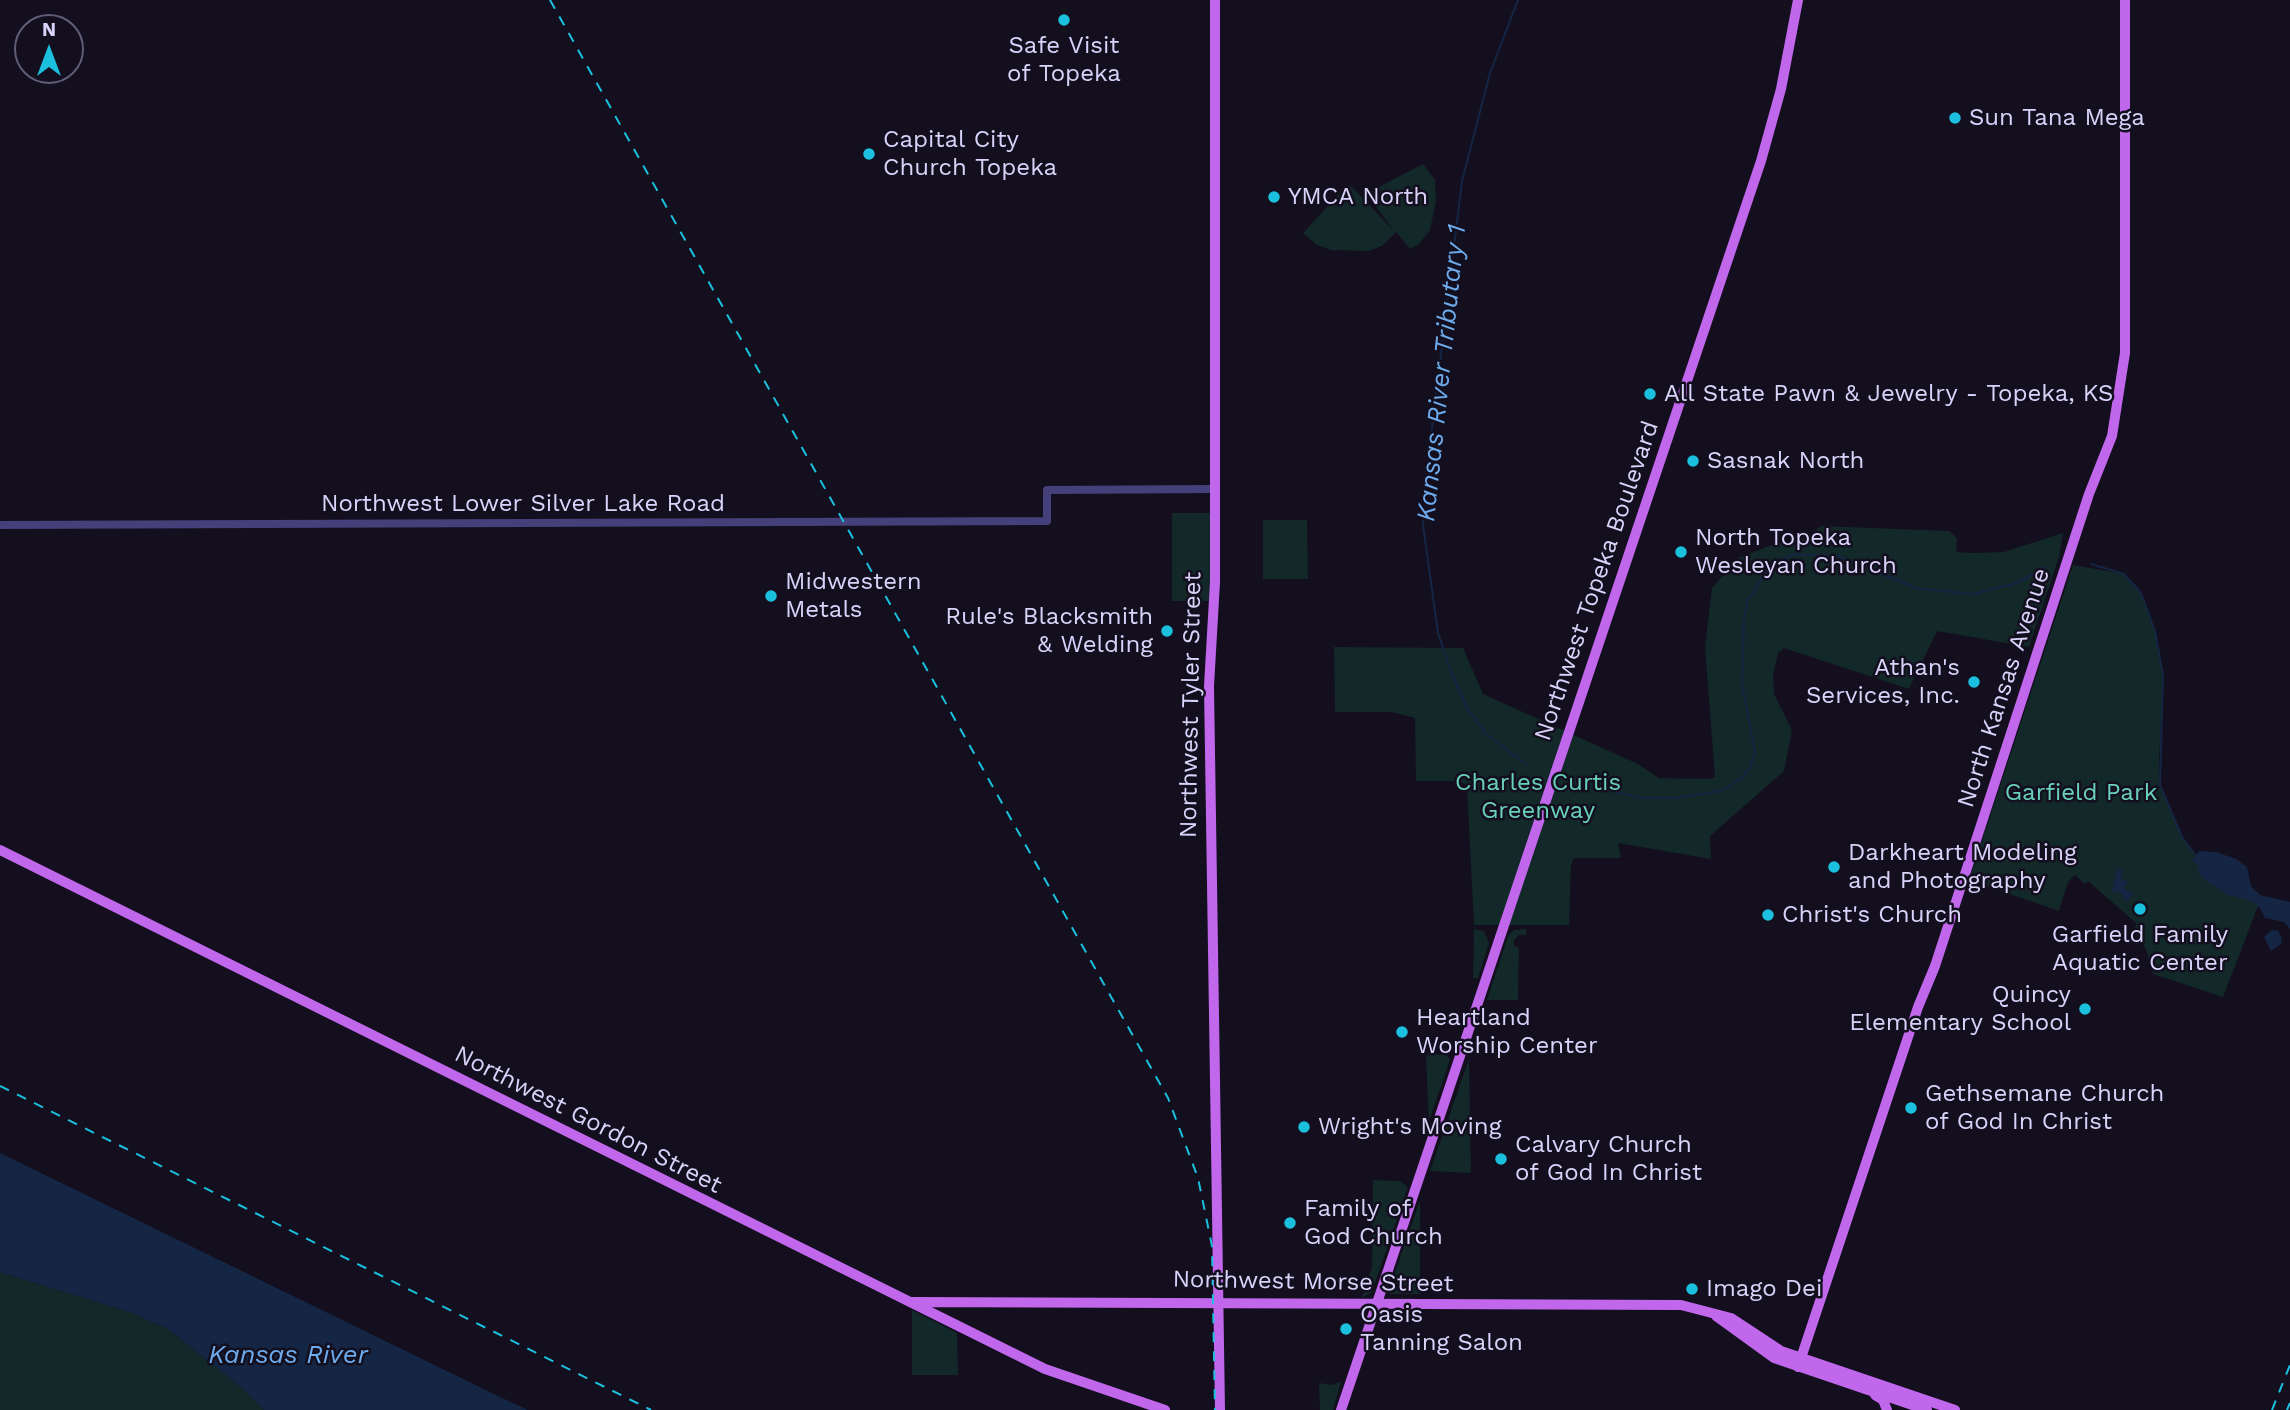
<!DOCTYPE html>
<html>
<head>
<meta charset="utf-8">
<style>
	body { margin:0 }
	#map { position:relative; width:2290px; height:1410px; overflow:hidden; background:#130f1f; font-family:"Work Sans",sans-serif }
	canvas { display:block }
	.north { position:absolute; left:14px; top:14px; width:70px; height:70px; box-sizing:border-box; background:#130f1f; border:2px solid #625d77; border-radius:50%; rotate:0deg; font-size:19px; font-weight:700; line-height:28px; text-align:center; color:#d9d3fa }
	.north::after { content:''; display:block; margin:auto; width:24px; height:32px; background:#1bc0de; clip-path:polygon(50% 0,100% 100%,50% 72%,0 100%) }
</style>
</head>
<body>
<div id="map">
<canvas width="2290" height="1410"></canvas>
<div class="north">N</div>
</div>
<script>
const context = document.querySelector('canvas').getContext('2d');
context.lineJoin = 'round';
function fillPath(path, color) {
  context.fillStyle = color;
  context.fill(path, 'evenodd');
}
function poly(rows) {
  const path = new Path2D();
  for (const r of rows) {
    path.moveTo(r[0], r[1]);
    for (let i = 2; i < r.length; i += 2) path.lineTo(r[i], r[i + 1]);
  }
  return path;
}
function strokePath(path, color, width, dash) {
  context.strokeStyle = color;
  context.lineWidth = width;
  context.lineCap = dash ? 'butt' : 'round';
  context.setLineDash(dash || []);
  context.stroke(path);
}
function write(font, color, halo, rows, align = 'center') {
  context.font = font + ' "Work Sans",sans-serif';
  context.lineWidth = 5;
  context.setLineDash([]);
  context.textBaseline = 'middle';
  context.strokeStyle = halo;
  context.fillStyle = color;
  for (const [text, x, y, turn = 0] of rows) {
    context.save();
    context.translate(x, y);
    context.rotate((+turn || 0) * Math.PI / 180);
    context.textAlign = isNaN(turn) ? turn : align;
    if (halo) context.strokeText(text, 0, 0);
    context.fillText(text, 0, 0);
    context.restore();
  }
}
const green = poly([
	[1423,164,1435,180,1436,201,1430,230,1419,244,1410,249,1396,232,1382,246,1369,251,1331,250,1317,245,1303,233,1347,185,1353,188,1394,231,1369,197,1369,192],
	[1172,513,1212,513,1212,601,1172,601],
	[1263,520,1307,520,1308,579,1263,579],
	[1821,526,1949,531,1957,538,1956,552,1971,553,2004,552,2063,533,2059,557,2029,647,1937,631,1909,689,1784,648,1778,653,1773,675,1774,694,1792,730,1784,771,1710,836,1711,859,1618,843,1621,858,1574,858,1571,865,1569,925,1474,925,1467,785,1458,781,1416,781,1415,718,1392,712,1335,712,1334,647,1463,648,1483,694,1638,764,1659,778,1709,779,1715,777,1705,647,1712,588,1738,558,1772,545,1805,538],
	[2073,565,2124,574,2141,593,2155,631,2163,675,2159,762,2160,785,2167,804,2182,837,2196,856,2253,898,2258,906,2223,997,2153,974,2146,949,2133,930,2137,924,2088,881,2085,884,2075,875,2068,882,2059,911,1969,880],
	[1474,929,1484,931,1489,943,1478,978,1473,978],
	[1526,929,1526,935,1519,935,1514,940,1514,946,1519,948,1518,1000,1487,1000,1508,936,1514,930],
	[1429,1054,1447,1055,1450,1060,1429,1121,1426,1056],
	[1469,1059,1471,1173,1430,1171],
	[1373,1180,1400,1181,1408,1187,1372,1292,1362,1298,1372,1267],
	[1420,1200,1420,1294,1389,1294,1392,1281],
	[0,1272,132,1313,168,1329,246,1391,264,1410,0,1410],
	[912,1310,957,1333,958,1375,912,1375],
	[1341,1381,1333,1410,1320,1410,1319,1383,1332,1385]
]);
const water = poly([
	[2199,851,2216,852,2236,859,2247,867,2251,886,2260,895,2290,902,2290,929,2284,922,2265,918,2260,908,2252,901,2227,895,2204,879,2198,872,2198,864,2192,861],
	[2117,869,2122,869,2121,881,2126,880,2128,883,2123,888,2134,893,2127,902,2120,892,2112,892],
	[2272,930,2278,931,2282,938,2281,944,2271,951,2264,937],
	[0,1153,498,1396,528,1410,264,1410,246,1391,168,1329,132,1313,0,1272]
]);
const stream = poly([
	[1518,0,1490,73,1462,181,1431,436,1423,525,1438,633,1451,672,1466,706,1485,733,1527,765],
	[2091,564,2124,574,2141,593,2155,631,2163,675,2160,785,2182,837,2197,857],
	[1581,784,1642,798,1675,798,1721,791,1740,780,1750,768,1755,752,1742,684,1744,619,1748,600,1765,573,1779,561,1794,554,1838,556,1916,588,1973,594,2017,583,2046,567]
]);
const minor = poly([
	[0,525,1047,521,1047,490,1214,489]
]);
const major = poly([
	[1215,0,1215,582,1209,686,1220,1410],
	[0,850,1045,1369,1165,1410],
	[912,1302,1681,1305,1731,1318,1781,1351,1955,1410],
	[1716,1316,1774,1358,1927,1410],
	[1798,1367,1918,1007,1935,966,2089,494,2112,436,2125,353,2125,0],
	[1875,1395,1883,1400,1887,1410],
	[1341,1410,1761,161,1781,89,1798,0]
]);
const rail = poly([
	[550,0,1168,1098,1198,1178,1212,1246,1215,1410],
	[0,1086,651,1410],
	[2272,1410,2290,1365],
	[2287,1410,2290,1403]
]);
const markers = [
	[1064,20,7,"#1bc0de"],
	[1955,118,7,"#1bc0de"],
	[869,154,7,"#1bc0de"],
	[1274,197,7,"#1bc0de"],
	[1650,394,7,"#1bc0de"],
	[1693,461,7,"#1bc0de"],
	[1681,552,7,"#1bc0de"],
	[771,596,7,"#1bc0de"],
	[1167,631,7,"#1bc0de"],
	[1974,682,7,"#1bc0de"],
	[1834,867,7,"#1bc0de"],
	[2140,909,7,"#1bc0de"],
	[1768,915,7,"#1bc0de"],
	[2085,1009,7,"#1bc0de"],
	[1402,1032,7,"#1bc0de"],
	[1911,1108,7,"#1bc0de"],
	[1304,1127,7,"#1bc0de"],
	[1501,1159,7,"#1bc0de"],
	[1290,1223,7,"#1bc0de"],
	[1692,1289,7,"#1bc0de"],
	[1346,1329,7,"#1bc0de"]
];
const poiNames = [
	["Safe Visit",1064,46,"center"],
	["of Topeka",1064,74,"center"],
	["Sun Tana Mega",1969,118],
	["Capital City",883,140],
	["Church Topeka",883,168],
	["YMCA North",1288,197],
	["All State Pawn & Jewelry - Topeka, KS",1664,394],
	["Sasnak North",1707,461],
	["North Topeka",1695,538],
	["Wesleyan Church",1695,566],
	["Midwestern",785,582],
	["Metals",785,610],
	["Rule's Blacksmith",1153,617,"right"],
	["& Welding",1153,645,"right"],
	["Athan's",1960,668,"right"],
	["Services, Inc.",1960,696,"right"],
	["Darkheart Modeling",1848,853],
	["and Photography",1848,881],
	["Christ's Church",1782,915],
	["Garfield Family",2140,935,"center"],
	["Aquatic Center",2140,963,"center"],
	["Quincy",2071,995,"right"],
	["Elementary School",2071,1023,"right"],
	["Heartland",1416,1018],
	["Worship Center",1416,1046],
	["Gethsemane Church",1925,1094],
	["of God In Christ",1925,1122],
	["Wright's Moving",1318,1127],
	["Calvary Church",1515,1145],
	["of God In Christ",1515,1173],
	["Family of",1304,1209],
	["God Church",1304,1237],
	["Imago Dei",1706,1289],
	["Oasis",1360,1315],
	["Tanning Salon",1360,1343]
];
const streetNames = [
	["Northwest Lower Silver Lake Road",523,504],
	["Northwest Topeka Boulevard",1597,581,-71],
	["North Kansas Avenue",2004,688,-72],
	["Northwest Tyler Street",1191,705,-89],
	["Northwest Gordon Street",588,1120,27],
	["Northwest Morse Street",1313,1282,1]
];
const parkNames = [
	["Charles Curtis",1538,783],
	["Greenway",1538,811],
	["Garfield Park",2081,793]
];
const waterNames = [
	["Kansas River Tributary 1",1442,373,-84],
	["Kansas River",288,1355]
];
fillPath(green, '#132828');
fillPath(water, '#152544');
strokePath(stream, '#152544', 2);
strokePath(minor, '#454079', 8);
strokePath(major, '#c167ec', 10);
strokePath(rail, '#1bc0de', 2, [10, 9]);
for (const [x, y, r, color] of markers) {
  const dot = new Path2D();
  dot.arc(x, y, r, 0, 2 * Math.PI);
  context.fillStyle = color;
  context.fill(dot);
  strokePath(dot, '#130f1f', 2.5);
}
write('24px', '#d9d3fa', '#130f1f', poiNames, 'left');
write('24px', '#d9d3fa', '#130f1f', streetNames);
write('24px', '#68d0bc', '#130f1f', parkNames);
write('italic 26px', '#6dabed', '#130f1f', waterNames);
</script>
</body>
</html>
